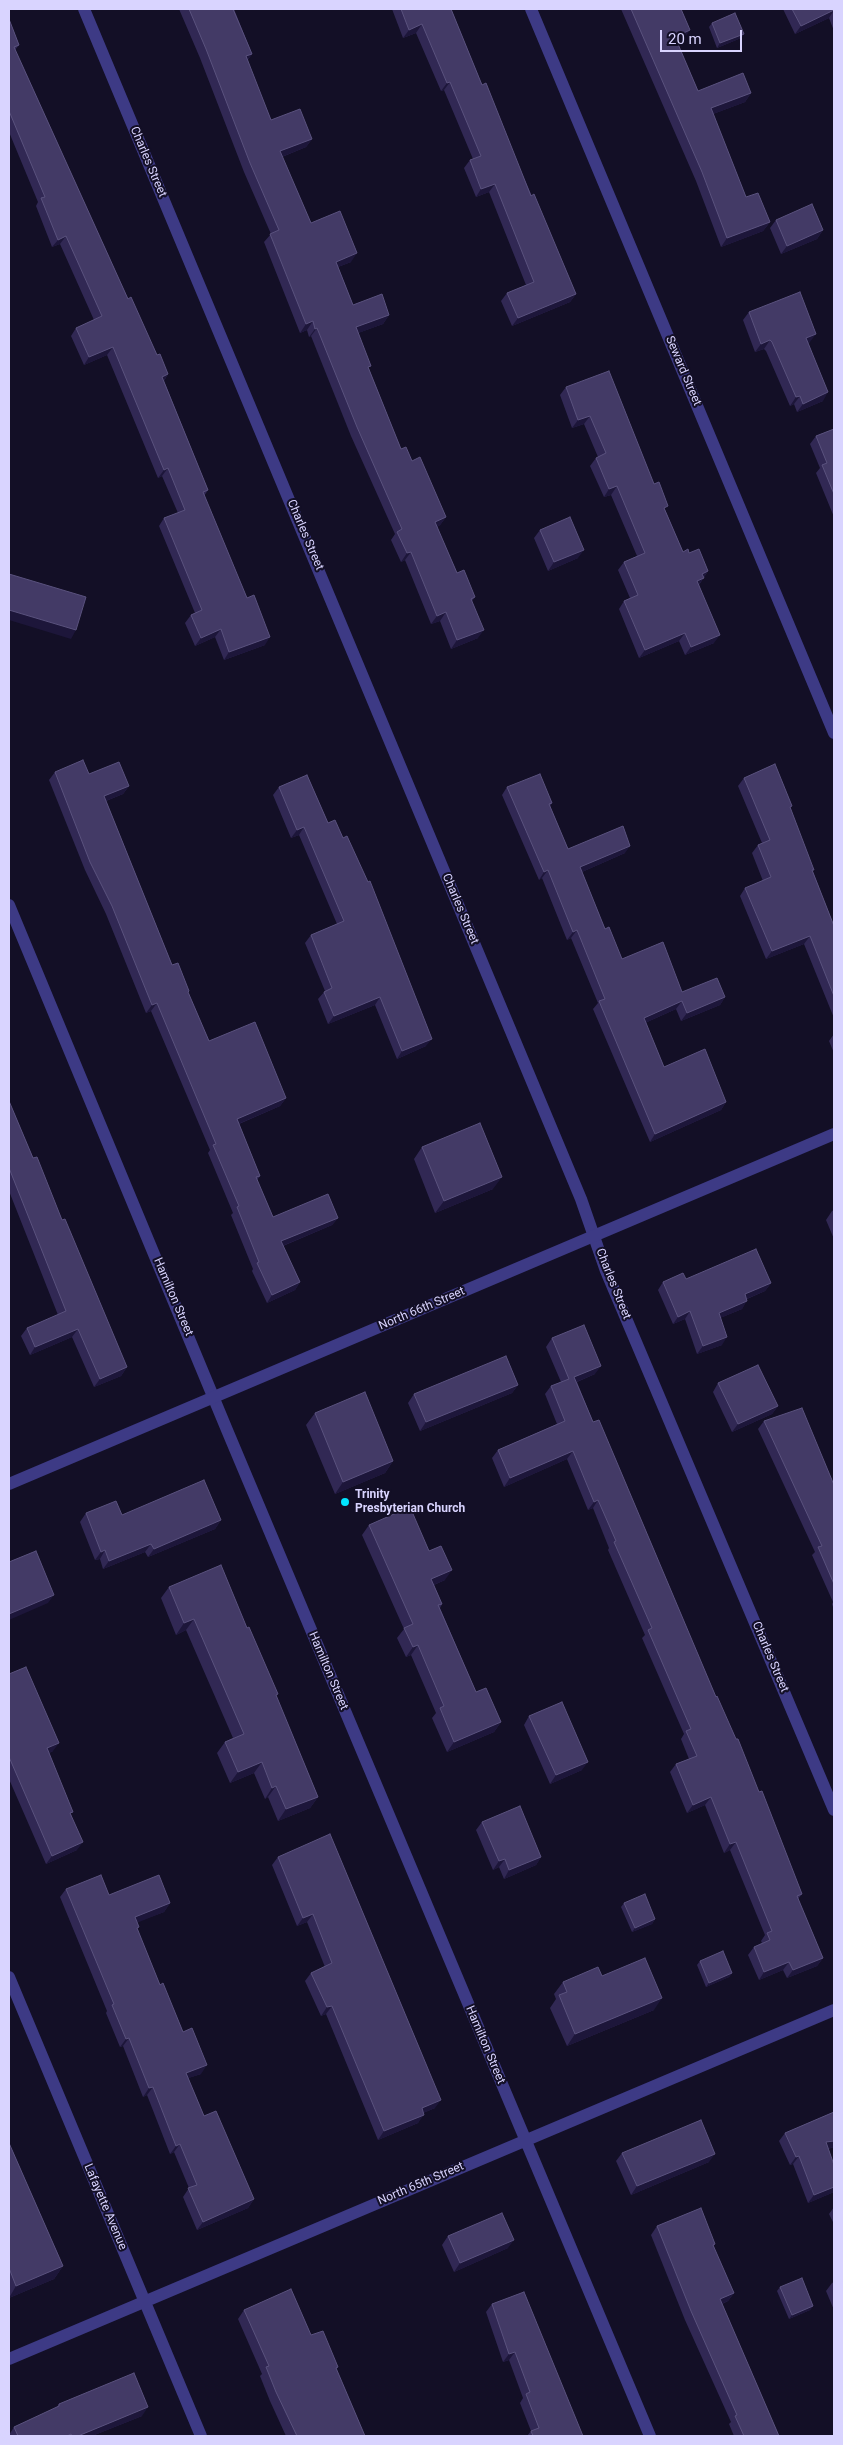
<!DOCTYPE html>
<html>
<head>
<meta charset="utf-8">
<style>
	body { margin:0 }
	#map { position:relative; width:843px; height:2445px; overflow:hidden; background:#130f26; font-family:Roboto,sans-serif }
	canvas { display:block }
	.frame { position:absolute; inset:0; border:10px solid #d9d4ff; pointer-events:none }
	.scale { position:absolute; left:660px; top:30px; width:82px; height:22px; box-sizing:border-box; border:2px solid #d9d4ff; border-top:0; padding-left:6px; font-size:15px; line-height:18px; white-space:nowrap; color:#d9d4ff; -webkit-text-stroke:4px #130f26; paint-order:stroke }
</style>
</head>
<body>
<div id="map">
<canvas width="843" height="2445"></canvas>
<div class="frame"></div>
<div class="scale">20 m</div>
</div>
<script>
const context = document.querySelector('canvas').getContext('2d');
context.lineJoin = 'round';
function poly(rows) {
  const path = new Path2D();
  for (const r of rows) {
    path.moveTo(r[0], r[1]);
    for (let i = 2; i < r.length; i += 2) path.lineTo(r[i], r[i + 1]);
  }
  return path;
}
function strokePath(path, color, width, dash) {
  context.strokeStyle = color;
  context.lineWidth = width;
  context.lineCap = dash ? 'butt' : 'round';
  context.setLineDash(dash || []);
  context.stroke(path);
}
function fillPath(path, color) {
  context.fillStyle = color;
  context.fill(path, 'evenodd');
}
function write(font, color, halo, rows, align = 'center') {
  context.font = font + ' Roboto,sans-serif';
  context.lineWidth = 4;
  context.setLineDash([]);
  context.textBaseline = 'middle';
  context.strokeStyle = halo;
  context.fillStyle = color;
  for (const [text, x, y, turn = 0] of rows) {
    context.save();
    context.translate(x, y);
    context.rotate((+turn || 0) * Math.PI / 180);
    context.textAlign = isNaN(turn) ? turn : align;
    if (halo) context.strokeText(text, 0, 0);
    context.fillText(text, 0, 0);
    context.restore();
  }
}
const minor = poly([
	[84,9,581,1199,606,1271,834,1810],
	[531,9,834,733],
	[9,905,227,1430,650,2436],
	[9,1977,201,2436],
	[9,2359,834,2010]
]);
const tertiary = poly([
	[9,1484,834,1134]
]);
const wall = poly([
	[179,9,234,9,252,54,247,61,271,120,312,139,306,147,282,157,311,223,351,262,338,267,353,305,389,315,383,324,358,333,369,369,401,449,412,461,446,517,440,525,437,527,457,573,475,597,472,601,478,638,451,649,440,621,431,624,405,560,401,562,391,540,395,534,351,436,311,336,309,337,307,330,300,333,264,242,271,234,244,172,200,58],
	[392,9,451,9,482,85,576,294,570,302,512,326,501,301,507,293,526,285,489,192,476,197,464,168,470,160,473,159,444,90,441,91,416,33,403,38],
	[621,9,681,9,684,39,677,42,698,91,751,93,745,102,713,114,746,197,770,222,763,231,721,247,696,181],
	[783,9,834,9,834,31,829,18,795,34],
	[9,19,19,45,15,50,128,299,157,355,168,374,164,381,208,490,204,496,265,645,224,660,215,637,195,646,185,623,191,615,195,613,159,526,164,518,178,513,162,476,158,478,107,355,84,365,71,336,76,328,94,320,60,244,52,247,36,206,38,202,9,132],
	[712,23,744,34,741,38,717,48,709,27],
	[776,220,823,230,817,239,781,254,770,228],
	[749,312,810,342,808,343,823,401,797,412,794,404,790,406,766,351,764,349,755,352,743,320],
	[566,387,654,484,683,552,689,553,708,571,699,585,714,643,685,655,679,641,639,658,619,609,624,601,630,598,618,570,624,562,637,556,611,495,604,497,590,466,596,458,598,457,584,424,572,428,560,395],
	[834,429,834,517,816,473,820,468,810,444,816,436],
	[540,530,578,558,548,571,534,538],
	[55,772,89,774,129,786,123,794,106,801,172,965,188,993,209,1041,286,1098,280,1106,239,1124,260,1176,257,1180,273,1217,338,1218,332,1225,283,1246,300,1282,295,1290,267,1303,252,1271,253,1269,231,1215,233,1213,208,1153,210,1150,151,1011,146,1013,106,914,85,870,49,780],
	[307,775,426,1046,397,1059,375,1005,328,1024,318,999,325,991,305,943,311,935,337,924,299,835,291,838,273,795,279,787],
	[744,778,790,809,813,872,834,926,834,1018,804,944,766,959,740,896,745,888,763,881,752,853,758,845,762,843,738,786],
	[507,787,552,803,550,806,568,849,625,853,582,872,605,929,622,959,682,992,725,997,720,1005,681,1021,676,1009,645,1023,664,1067,726,1102,721,1110,650,1142,593,1009,598,1003,571,938,567,940,542,878,539,880,502,795],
	[834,1034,834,1053,829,1041],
	[9,1101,33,1158,62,1220,127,1367,121,1376,94,1387,72,1337,30,1355,21,1336,27,1328,58,1315,9,1191],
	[422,1147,493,1189,435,1213,414,1159],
	[834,1210,834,1239,826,1220,832,1211],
	[686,1279,771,1283,765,1291,747,1299,742,1309,720,1318,722,1345,697,1354,685,1319,673,1324,658,1290,663,1282],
	[552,1338,595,1374,577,1382,593,1422,716,1697,802,1894,798,1899,823,1958,817,1966,787,1978,783,1970,759,1980,748,1955,754,1947,762,1943,761,1941,765,1935,730,1850,724,1853,705,1805,687,1813,670,1772,676,1764,689,1759,681,1739,684,1734,642,1638,645,1635,608,1550,609,1548,593,1508,588,1510,567,1459,504,1487,492,1458,498,1450,557,1424,545,1394,551,1386,561,1382,546,1347],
	[718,1383,778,1406,772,1414,732,1432,713,1392],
	[518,1385,512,1393,420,1431,408,1403,414,1394],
	[315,1413,393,1461,385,1473,335,1494,306,1425],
	[764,1421,834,1485,834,1610,832,1604,833,1602,812,1555,815,1552,758,1429],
	[86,1513,122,1515,221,1520,215,1529,148,1557,145,1552,103,1569,100,1559,95,1560,80,1522],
	[369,1525,429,1551,445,1580,434,1585,442,1604,440,1608,476,1692,501,1722,494,1732,447,1752,432,1718,436,1713,411,1655,406,1657,397,1638,404,1629,362,1535],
	[169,1587,247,1628,276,1696,318,1797,310,1808,278,1821,268,1797,265,1799,254,1773,230,1783,217,1753,225,1742,233,1738,186,1630,176,1635,161,1598],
	[9,1674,53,1751,49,1753,71,1814,77,1850,46,1864,9,1779],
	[529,1716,582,1770,550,1784,524,1725],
	[482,1822,541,1857,536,1865,504,1879,499,1867,493,1870,476,1830],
	[278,1857,435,2108,423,2113,418,2123,378,2140,326,2014,321,2016,305,1981,311,1973,325,1967,307,1922,297,1926,272,1865],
	[66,1889,170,1903,164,1912,137,1922,137,1929,160,1985,183,2032,201,2074,188,2078,204,2116,254,2199,248,2208,197,2230,183,2197,189,2188,174,2152,170,2154,147,2095,143,2097,123,2046,120,2047,106,2013,107,2011,60,1897],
	[624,1903,655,1919,652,1924,632,1932,621,1907],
	[700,1961,732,1973,729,1977,706,1987,697,1965],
	[602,1976,654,2010,567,2046,550,2008,556,1999,554,1994,563,1982],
	[834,2112,834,2147,828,2149,834,2192,808,2203,793,2164,790,2165,779,2141,785,2133],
	[9,2143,63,2266,54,2279,9,2298],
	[622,2153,709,2162,631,2195,616,2161],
	[834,2207,834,2224,829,2214],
	[657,2226,715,2244,713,2247,734,2293,728,2301,722,2304,779,2436,734,2436,729,2424,731,2422,685,2320,651,2235],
	[448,2236,508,2248,454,2272,442,2245],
	[834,2282,834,2310,826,2291,832,2283],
	[780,2287,813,2306,810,2310,789,2319,777,2291],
	[492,2304,583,2436,527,2436,531,2431,520,2403,523,2398,509,2360,503,2362,486,2312],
	[244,2310,311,2335,338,2367,336,2369,365,2436,286,2436,270,2401,260,2376,262,2374,238,2319],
	[59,2404,142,2416,92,2436,9,2436,9,2435,14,2427,56,2408]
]);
const shadedWall = poly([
	[834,10,829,18,795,34,801,26],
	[422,24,416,33,403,38,409,30],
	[690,30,684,39,669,46,675,37],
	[744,34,741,38,717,48,720,43],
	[252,54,246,62,246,56],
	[450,82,444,90,441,91,447,83],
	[751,93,745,102,705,117,711,108],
	[312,139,306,147,274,160,280,151],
	[495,184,489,192,476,197,481,189],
	[770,222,763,231,721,247,727,238],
	[823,230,817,239,781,254,787,246],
	[66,236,60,244,52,247,58,240],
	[357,253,351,262,330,270,336,262],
	[576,294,570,302,512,326,518,318],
	[389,315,383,324,350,336,356,327],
	[313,321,307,330,300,333,306,324],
	[317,328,311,336,309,337,315,329],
	[816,334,810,342,800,346,806,338],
	[770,340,764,349,755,352,761,344],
	[113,347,107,355,84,365,89,357],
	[168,374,163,382,162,377],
	[828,392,823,401,797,412,803,404],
	[800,396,794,404,790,406,796,397],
	[590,416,584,424,572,428,578,420],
	[168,468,162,476,158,478,164,470],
	[617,486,611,495,604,497,609,489],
	[446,517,440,525,429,531,435,522],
	[584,550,578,558,548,571,554,562],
	[411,552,405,560,401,562,407,553],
	[708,571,698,586,691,589,702,574],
	[9,610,76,630,71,639,9,620],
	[446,612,440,621,431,624,437,616],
	[221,629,215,637,195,646,201,638],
	[484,630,478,638,451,649,457,640],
	[685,633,679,641,639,658,645,650],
	[720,635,714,643,685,655,691,647],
	[270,637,265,645,224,660,229,652],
	[129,786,123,794,98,804,104,796],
	[304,827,299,835,291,838,297,830],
	[630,846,625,853,575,875,580,867],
	[548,870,542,878,539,880,544,872],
	[577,930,571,938,567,940,573,932],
	[810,936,804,944,766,959,772,951],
	[380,997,375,1005,328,1024,334,1016],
	[725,997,720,1005,681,1021,687,1013],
	[682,1001,676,1009,638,1026,644,1018],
	[157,1003,151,1011,146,1013,152,1005],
	[432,1039,426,1046,397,1059,402,1051],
	[286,1098,280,1106,231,1127,237,1119],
	[726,1102,721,1110,650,1142,655,1134],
	[502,1177,493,1189,435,1213,444,1201],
	[338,1218,332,1225,275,1249,281,1241],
	[300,1282,295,1290,267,1303,272,1295],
	[771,1283,765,1291,739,1302,745,1294],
	[747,1301,742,1309,713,1321,719,1313],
	[690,1311,685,1319,673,1324,678,1317],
	[78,1329,72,1337,30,1355,35,1347],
	[727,1337,722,1345,697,1354,703,1346],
	[601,1366,595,1374,569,1385,574,1377],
	[127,1367,121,1376,94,1387,100,1379],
	[518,1385,512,1393,420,1431,426,1422],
	[778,1406,772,1414,732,1432,738,1424],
	[573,1451,567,1459,504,1487,510,1478],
	[393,1461,385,1473,335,1494,343,1482],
	[598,1500,593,1508,588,1510,594,1502],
	[221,1520,215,1529,148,1557,154,1549],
	[151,1544,145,1552,103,1569,109,1561],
	[105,1550,100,1559,95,1560,101,1552],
	[452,1570,445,1580,424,1589,431,1579],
	[54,1595,48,1603,9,1620,9,1614],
	[194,1619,186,1630,176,1635,184,1623],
	[418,1645,411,1655,406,1657,413,1647],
	[501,1722,494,1732,447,1752,454,1742],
	[59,1743,53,1751,41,1757,47,1748],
	[262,1762,254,1773,230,1783,238,1772],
	[588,1762,582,1770,550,1784,556,1775],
	[276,1786,268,1797,265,1799,272,1788],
	[318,1797,310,1808,278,1821,286,1809],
	[711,1797,705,1805,687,1813,693,1805],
	[83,1842,77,1850,46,1864,52,1856],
	[736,1842,730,1850,724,1853,730,1844],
	[541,1857,536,1865,504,1879,509,1870],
	[505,1859,499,1867,493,1870,499,1861],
	[170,1903,164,1912,129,1926,135,1917],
	[313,1914,307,1922,297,1926,303,1918],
	[655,1919,652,1924,632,1932,635,1928],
	[823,1958,817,1966,787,1978,793,1970],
	[789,1962,783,1970,759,1980,764,1972],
	[732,1973,729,1977,706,1987,709,1983],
	[662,1998,654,2010,567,2046,575,2034],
	[332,2006,326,2014,321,2016,327,2007],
	[129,2038,123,2046,120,2047,126,2039],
	[207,2065,201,2074,180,2081,186,2073],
	[153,2087,147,2095,143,2097,149,2088],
	[441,2100,435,2108,416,2116,422,2108],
	[424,2115,418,2123,378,2140,384,2131],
	[834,2141,834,2147,820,2151,826,2142],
	[180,2144,174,2152,170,2154,176,2146],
	[715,2154,709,2162,631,2195,637,2186],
	[799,2156,793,2164,790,2165,796,2157],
	[834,2187,834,2192,808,2203,814,2195],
	[254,2199,248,2208,197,2230,203,2222],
	[514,2240,508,2248,454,2272,460,2263],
	[63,2266,54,2279,9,2298,16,2286],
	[734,2293,728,2301,714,2307,720,2299],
	[813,2306,810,2310,789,2319,792,2315],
	[515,2352,509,2360,503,2362,509,2354],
	[148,2407,142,2416,92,2436,78,2436]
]);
const building = poly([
	[189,9,233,9,252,54,246,56,271,120,300,109,312,139,280,151,311,223,340,211,357,253,336,262,353,305,382,294,389,315,356,327,371,366,368,367,401,449,406,447,412,461,420,457,446,517,435,522,457,573,464,570,475,597,471,599,484,630,457,640,446,612,437,616,411,552,407,553,397,532,402,529,357,427,317,328,315,329,313,321,306,324,270,234,279,230,250,163,206,49,189,9],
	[401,9,451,9,482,85,486,83,531,196,534,194,576,294,518,318,507,293,534,282,495,184,481,189,470,160,481,156,450,82,447,83,422,24,409,30,401,9],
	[631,9,681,9,690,30,675,37,698,91,743,73,751,93,711,108,746,197,758,193,770,222,727,238,702,172,631,9],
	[792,9,834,9,834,10,801,26,792,9],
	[735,13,744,34,720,43,712,23,735,13],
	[9,19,19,45,14,47,128,299,131,297,157,355,160,354,168,374,162,377,208,490,203,492,247,598,254,595,270,637,229,652,221,629,201,638,191,615,202,610,164,518,185,510,168,468,164,470,113,347,89,357,76,328,102,316,66,236,58,240,41,198,45,197,9,111,9,19],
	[812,204,823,230,787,246,776,220,812,204],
	[800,292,816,334,806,338,828,392,803,404,800,396,796,397,772,342,770,340,761,344,749,312,800,292],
	[609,371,654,484,659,482,668,506,664,508,683,552,688,549,689,553,699,549,708,571,702,574,704,578,697,581,720,635,691,647,685,633,645,650,624,601,638,595,624,562,645,553,617,486,609,489,596,458,606,453,590,416,578,420,566,387,609,371],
	[834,429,834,494,822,465,827,463,816,436,834,429],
	[570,517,584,550,554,562,540,530,570,517],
	[9,574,86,597,76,630,9,610,9,574],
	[83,760,89,774,119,762,129,786,104,796,172,965,178,963,189,991,188,992,209,1041,255,1022,286,1098,237,1119,260,1176,256,1177,273,1217,328,1194,338,1218,281,1241,300,1282,272,1295,257,1263,259,1262,237,1207,239,1206,213,1145,216,1144,157,1003,152,1005,112,906,90,862,55,772,83,760],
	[775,764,792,806,790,807,814,870,812,870,834,926,834,996,810,936,772,951,745,888,771,877,758,845,770,840,744,778,775,764],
	[540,774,552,803,549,804,568,849,623,826,630,846,580,867,605,929,609,927,622,959,663,942,682,992,717,978,725,997,687,1013,682,1001,644,1018,664,1067,705,1049,726,1102,655,1134,599,1001,605,999,577,930,573,932,548,870,544,872,507,787,540,774],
	[307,775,328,823,335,820,343,838,347,836,368,882,370,881,432,1039,402,1051,380,997,334,1016,324,992,332,988,311,935,344,921,304,827,297,830,279,787,307,775],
	[9,1101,33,1158,37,1157,62,1220,65,1219,127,1367,100,1379,78,1329,35,1347,27,1328,66,1311,9,1168,9,1101],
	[480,1123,502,1177,444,1201,422,1147,480,1123],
	[756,1249,771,1283,745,1294,747,1301,719,1313,727,1337,703,1346,690,1311,678,1317,663,1282,683,1273,686,1279,756,1249],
	[584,1325,601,1366,574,1377,593,1422,599,1420,716,1697,717,1696,736,1739,738,1739,759,1792,762,1791,802,1894,797,1896,823,1958,793,1970,789,1962,764,1972,754,1947,770,1940,767,1933,772,1931,736,1842,730,1844,711,1797,693,1805,676,1764,697,1756,686,1731,691,1729,648,1630,652,1628,614,1542,616,1541,598,1500,594,1502,573,1451,510,1478,498,1450,565,1421,551,1386,569,1379,552,1338,584,1325],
	[506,1356,518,1385,426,1422,414,1394,506,1356],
	[758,1365,778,1406,738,1424,718,1383,758,1365],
	[365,1392,393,1461,343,1482,315,1413,365,1392],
	[802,1408,834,1485,834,1584,818,1547,822,1546,764,1421,802,1408],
	[204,1480,221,1520,154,1549,151,1544,109,1561,105,1550,101,1552,86,1513,116,1501,122,1515,204,1480],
	[410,1507,429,1551,441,1546,452,1570,431,1579,442,1604,438,1605,476,1692,486,1688,501,1722,454,1742,440,1708,444,1706,418,1645,413,1647,404,1628,413,1624,369,1525,410,1507],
	[36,1551,54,1595,9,1614,9,1562,36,1551],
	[221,1565,247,1628,249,1627,278,1694,276,1695,318,1797,286,1809,276,1786,272,1788,262,1762,238,1772,225,1742,244,1734,194,1619,184,1623,169,1587,221,1565],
	[26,1667,59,1743,47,1748,73,1812,70,1813,83,1842,52,1856,9,1757,9,1674,26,1667],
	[562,1702,588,1762,556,1775,529,1716,562,1702],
	[520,1806,541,1857,509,1870,505,1859,499,1861,482,1822,520,1806],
	[330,1834,441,2100,422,2108,424,2115,384,2131,332,2006,327,2007,311,1973,332,1963,313,1914,303,1918,278,1857,330,1834],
	[101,1875,109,1895,159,1875,170,1903,135,1917,139,1927,137,1928,160,1985,163,1983,183,2032,192,2028,207,2065,186,2073,204,2116,216,2111,254,2199,203,2222,188,2188,197,2185,180,2144,176,2146,153,2087,149,2088,129,2038,126,2039,112,2005,114,2004,66,1889,101,1875],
	[645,1894,655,1919,635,1928,624,1903,645,1894],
	[723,1951,732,1973,709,1983,700,1961,723,1951],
	[645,1958,662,1998,575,2034,559,1995,567,1992,563,1982,598,1967,602,1976,645,1958],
	[834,2112,834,2141,826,2142,834,2165,834,2187,814,2195,799,2156,796,2157,785,2133,834,2112],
	[701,2120,715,2154,637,2186,622,2153,701,2120],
	[9,2143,63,2266,16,2286,9,2268,9,2143],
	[701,2208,715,2244,713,2245,734,2293,720,2299,779,2436,744,2436,735,2416,737,2415,691,2311,657,2226,701,2208],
	[502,2213,514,2240,460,2263,448,2236,502,2213],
	[802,2278,813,2306,792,2315,780,2287,802,2278],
	[291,2289,311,2335,323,2331,338,2367,336,2368,365,2436,297,2436,276,2392,266,2367,269,2366,244,2310,291,2289],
	[524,2292,583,2436,533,2436,531,2431,539,2428,526,2394,530,2392,515,2352,509,2354,492,2304,524,2292],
	[134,2373,148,2407,78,2436,72,2436,71,2434,67,2436,18,2436,14,2427,59,2406,59,2404,134,2373]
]);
const markers = [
	[345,1502,5,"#00e5ff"]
];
const streetNames = [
	["Charles Street",148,162,67],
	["Seward Street",683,371,67],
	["Charles Street",305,535,67],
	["Charles Street",460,909,67],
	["Charles Street",613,1284,68],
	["Hamilton Street",173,1297,67],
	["North 66th Street",422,1309,-23],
	["Charles Street",770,1657,67],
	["Hamilton Street",328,1671,67],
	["Hamilton Street",485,2045,67],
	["North 65th Street",421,2184,-23],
	["Lafayette Avenue",105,2207,67]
];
const poiNames = [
	["Trinity",355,1495],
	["Presbyterian Church",355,1509]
];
strokePath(minor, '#3d3a85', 12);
strokePath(tertiary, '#3d3a85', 12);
fillPath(wall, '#312854');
fillPath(shadedWall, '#1d163a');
fillPath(building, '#433a66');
strokePath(building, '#5a527e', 1);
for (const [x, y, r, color] of markers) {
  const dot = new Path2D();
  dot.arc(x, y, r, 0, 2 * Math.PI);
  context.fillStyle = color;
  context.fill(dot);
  strokePath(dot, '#130f26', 2);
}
write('12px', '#d9d4ff', '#130f26', streetNames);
write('bold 12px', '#d9d4ff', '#130f26', poiNames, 'left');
</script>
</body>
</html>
